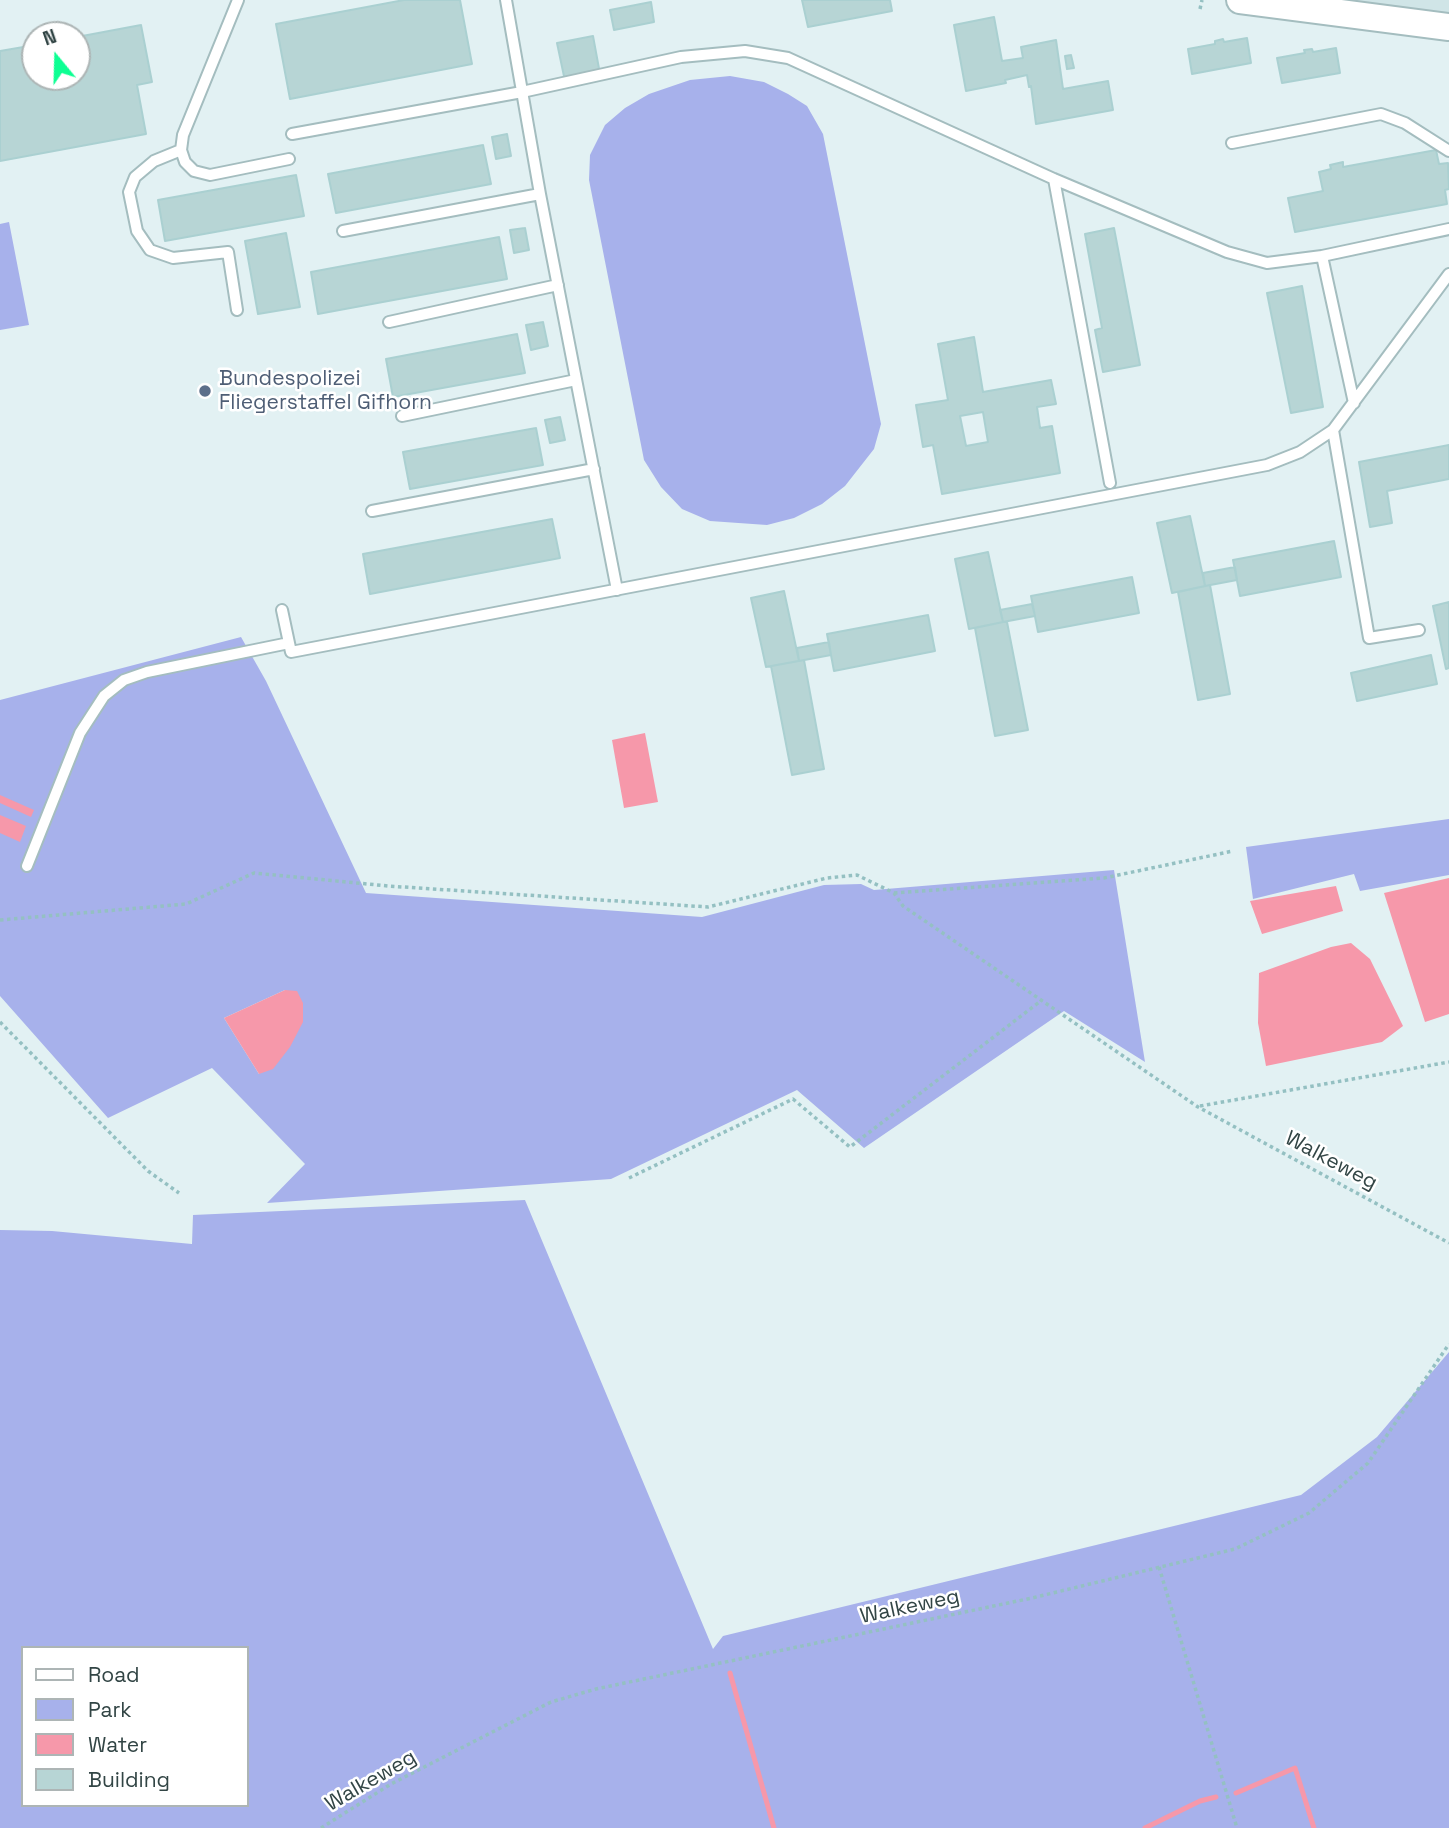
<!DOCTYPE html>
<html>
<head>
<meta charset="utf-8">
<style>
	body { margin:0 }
	#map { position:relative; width:1449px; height:1828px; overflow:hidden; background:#e2f1f3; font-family:"Space Grotesk",sans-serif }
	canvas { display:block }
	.legend { position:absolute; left:21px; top:1646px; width:228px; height:161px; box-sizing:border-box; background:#fff; border:2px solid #adb5b5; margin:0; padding:9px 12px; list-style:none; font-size:21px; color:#324545 }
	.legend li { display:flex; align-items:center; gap:14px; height:35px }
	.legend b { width:35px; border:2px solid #adb5b5 }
	.north { position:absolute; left:21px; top:21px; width:70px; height:70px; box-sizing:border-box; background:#fff; border:2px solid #adb5b5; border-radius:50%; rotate:341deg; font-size:19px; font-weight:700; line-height:28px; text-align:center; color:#324545 }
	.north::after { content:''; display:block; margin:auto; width:24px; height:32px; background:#0dff93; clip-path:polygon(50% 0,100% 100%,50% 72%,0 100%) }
</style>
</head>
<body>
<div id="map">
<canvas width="1449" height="1828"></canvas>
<ul class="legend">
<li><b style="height:9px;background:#fff"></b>Road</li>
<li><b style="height:19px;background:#a7b1eb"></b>Park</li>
<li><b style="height:19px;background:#f698aa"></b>Water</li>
<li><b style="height:19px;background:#b7d5d5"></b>Building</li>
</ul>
<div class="north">N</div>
</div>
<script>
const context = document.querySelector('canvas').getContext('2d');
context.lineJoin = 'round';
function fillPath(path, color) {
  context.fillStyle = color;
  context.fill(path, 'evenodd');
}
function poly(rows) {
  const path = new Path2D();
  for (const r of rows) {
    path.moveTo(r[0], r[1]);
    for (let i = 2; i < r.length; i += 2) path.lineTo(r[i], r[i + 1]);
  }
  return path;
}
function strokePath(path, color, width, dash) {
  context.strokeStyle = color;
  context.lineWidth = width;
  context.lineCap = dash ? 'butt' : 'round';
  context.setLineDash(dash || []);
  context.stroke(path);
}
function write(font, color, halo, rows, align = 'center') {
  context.font = font + ' "Space Grotesk",sans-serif';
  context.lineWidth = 5;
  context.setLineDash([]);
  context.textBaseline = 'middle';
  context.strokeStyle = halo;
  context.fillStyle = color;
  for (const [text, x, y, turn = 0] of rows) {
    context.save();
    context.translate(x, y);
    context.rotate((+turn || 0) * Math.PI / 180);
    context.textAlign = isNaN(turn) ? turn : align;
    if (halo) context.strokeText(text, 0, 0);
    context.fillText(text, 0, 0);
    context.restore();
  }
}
const residential = poly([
	[1299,0,1449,0,1449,13,1438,12]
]);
const green = poly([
	[730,76,764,82,788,94,807,106,823,134,881,424,874,449,845,486,822,504,794,518,767,525,710,521,682,509,661,487,644,460,589,180,590,155,605,125,625,108,649,94,690,80],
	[9,222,29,325,0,330,0,224],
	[241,637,266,681,366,893,702,917,824,885,861,884,874,890,1114,870,1145,1062,1064,1011,864,1148,797,1090,611,1179,267,1203,305,1164,212,1068,108,1118,0,996,0,700],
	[285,990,259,1074,224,1018],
	[1449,819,1449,875,1360,891,1354,874,1253,899,1246,847],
	[525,1200,713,1649,723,1636,1301,1495,1377,1437,1449,1352,1449,1828,0,1828,0,1230,52,1231,192,1244,193,1215],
	[23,1648,247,1648,247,1805,23,1805]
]);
const water = poly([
	[645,733,658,802,624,808,612,740],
	[0,795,34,810,31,817,0,803],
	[0,815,26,826,20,842,0,833],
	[1449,878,1449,1014,1425,1022,1384,893],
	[1336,886,1343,911,1262,934,1250,901],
	[1351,943,1370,959,1403,1026,1382,1042,1266,1066,1258,1023,1259,973,1331,947],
	[285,990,297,991,303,1003,303,1022,290,1047,273,1069,259,1074,224,1018]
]);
const stream = poly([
	[730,1673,774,1828],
	[1236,1793,1295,1768,1314,1828],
	[1145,1828,1200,1801,1216,1797]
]);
const building = poly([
	[404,0,460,0,472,64,290,99,276,24,404,0],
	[802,0,890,0,892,11,808,27,802,0],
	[651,2,654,22,614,30,610,10,651,2],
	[994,17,1002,61,1023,58,1021,47,1056,40,1063,89,1108,81,1113,110,1036,124,1031,86,1029,87,1027,75,1005,80,1006,83,966,91,954,25,994,17],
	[141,25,152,82,137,85,146,134,0,161,0,51,35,45,35,77,77,77,77,37,141,25],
	[593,36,600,74,565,81,557,43,593,36],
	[1247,38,1251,63,1192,74,1188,49,1215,44,1215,41,1223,39,1224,42,1247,38],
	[1336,48,1340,73,1282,83,1277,58,1305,53,1304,50,1312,49,1313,52,1336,48],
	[1071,55,1074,68,1067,69,1065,56,1071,55],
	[507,134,511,156,496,159,492,137,507,134],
	[483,145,491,184,336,213,328,174,483,145],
	[1436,150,1439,164,1448,163,1449,189,1445,190,1447,204,1295,232,1288,198,1323,191,1319,172,1331,169,1330,165,1343,162,1343,167,1436,150],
	[296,175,304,216,165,241,158,200,296,175],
	[525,228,529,250,514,253,510,230,525,228],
	[1114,228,1140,365,1103,372,1095,330,1102,328,1085,234,1114,228],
	[286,233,300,307,258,314,245,241,286,233],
	[499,237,507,279,318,314,311,272,499,237],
	[1302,286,1323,407,1291,413,1267,293,1302,286],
	[543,322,548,346,531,350,526,325,543,322],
	[517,334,525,373,393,397,386,359,517,334],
	[974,337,983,392,1051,380,1056,404,1037,407,1040,428,1052,426,1060,473,942,494,933,445,923,447,916,405,948,400,938,344,974,337],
	[983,412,988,442,966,446,960,416,983,412],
	[560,417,565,440,550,443,545,420,560,417],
	[536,428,543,465,410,489,403,452,536,428],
	[1449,445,1449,479,1387,491,1392,523,1370,527,1359,462,1449,445],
	[1190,516,1205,586,1172,593,1157,523,1190,516],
	[552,519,560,558,370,594,363,554,552,519],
	[1334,541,1341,577,1240,596,1233,560,1334,541],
	[988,552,1003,622,969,629,955,559,988,552],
	[1235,567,1237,580,1205,586,1203,573,1235,567],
	[1132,577,1139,613,1038,632,1031,596,1132,577],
	[1210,585,1230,694,1198,700,1178,592,1210,585],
	[784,591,799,661,766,667,751,598,784,591],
	[1449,602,1449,668,1446,669,1433,606,1449,602],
	[1032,604,1035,616,1003,622,1000,610,1032,604],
	[928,615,935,651,834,671,827,634,928,615],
	[1003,622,1007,622,1028,730,995,736,975,628,1003,622],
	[829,642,831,655,799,661,797,648,829,642],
	[1431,655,1437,684,1357,701,1351,673,1431,655],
	[804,660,824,769,792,775,771,666,804,660]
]);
const path = poly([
	[1200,9,1202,0],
	[894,893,1104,878,1233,851],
	[0,920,186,904,254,873,388,886,708,907,827,878,857,875,894,893,903,906,1198,1107,1449,1243],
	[0,1022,148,1171,179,1193],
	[1200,1106,1449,1062],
	[629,1178,793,1099,850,1147,1042,1000],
	[1159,1567,1237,1828],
	[321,1828,391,1784,551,1702,596,1689,1032,1598,1235,1549,1309,1513,1368,1463,1449,1344]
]);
const service = poly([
	[238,0,183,135,181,150,185,162,194,171,210,175,289,159],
	[506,0,540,194,617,590],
	[292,134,522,92,681,57,745,51,788,58,1054,179,1227,252,1267,263,1322,256,1449,229],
	[1232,143,1381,114,1405,123,1449,151],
	[181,150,154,161,135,177,129,192,137,231,150,250,173,258,228,252,237,310],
	[1054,179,1110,483],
	[343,231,540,194],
	[1322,256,1354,403],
	[389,322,558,285],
	[402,416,576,380],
	[1333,430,1369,638,1419,630],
	[372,511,594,469],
	[282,610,289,643],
	[27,866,80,733,104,696,124,680,147,672,289,643,291,652,1267,465,1300,452,1333,430,1449,274]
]);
const tertiary = poly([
	[1240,0,1449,27]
]);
const markers = [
	[205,391,7,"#5c6f8a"]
];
const serviceNames = [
	["Bundespolizei",219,379],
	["Fliegerstaffel Gifhorn",219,403]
];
const streetNames = [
	["Walkeweg",1331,1161,28],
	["Walkeweg",910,1607,-12],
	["Walkeweg",371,1781,-30]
];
fillPath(residential, '#d0e5e7');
fillPath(green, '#a7b1eb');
fillPath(water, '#f698aa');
strokePath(stream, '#f698aa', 5);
fillPath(building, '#b7d5d5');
strokePath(building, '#aad0d1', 2);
strokePath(service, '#a4bdbf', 14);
strokePath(tertiary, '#a4bdbf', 30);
strokePath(path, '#94c0c2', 3.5, [3.5, 3.5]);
strokePath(service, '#fff', 10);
strokePath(tertiary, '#fff', 26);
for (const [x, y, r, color] of markers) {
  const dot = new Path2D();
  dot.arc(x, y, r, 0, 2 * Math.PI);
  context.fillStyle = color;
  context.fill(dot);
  strokePath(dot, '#fff', 2.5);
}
write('21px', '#4e5e75', '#fff', serviceNames, 'left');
write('21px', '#324545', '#fff', streetNames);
</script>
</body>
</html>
